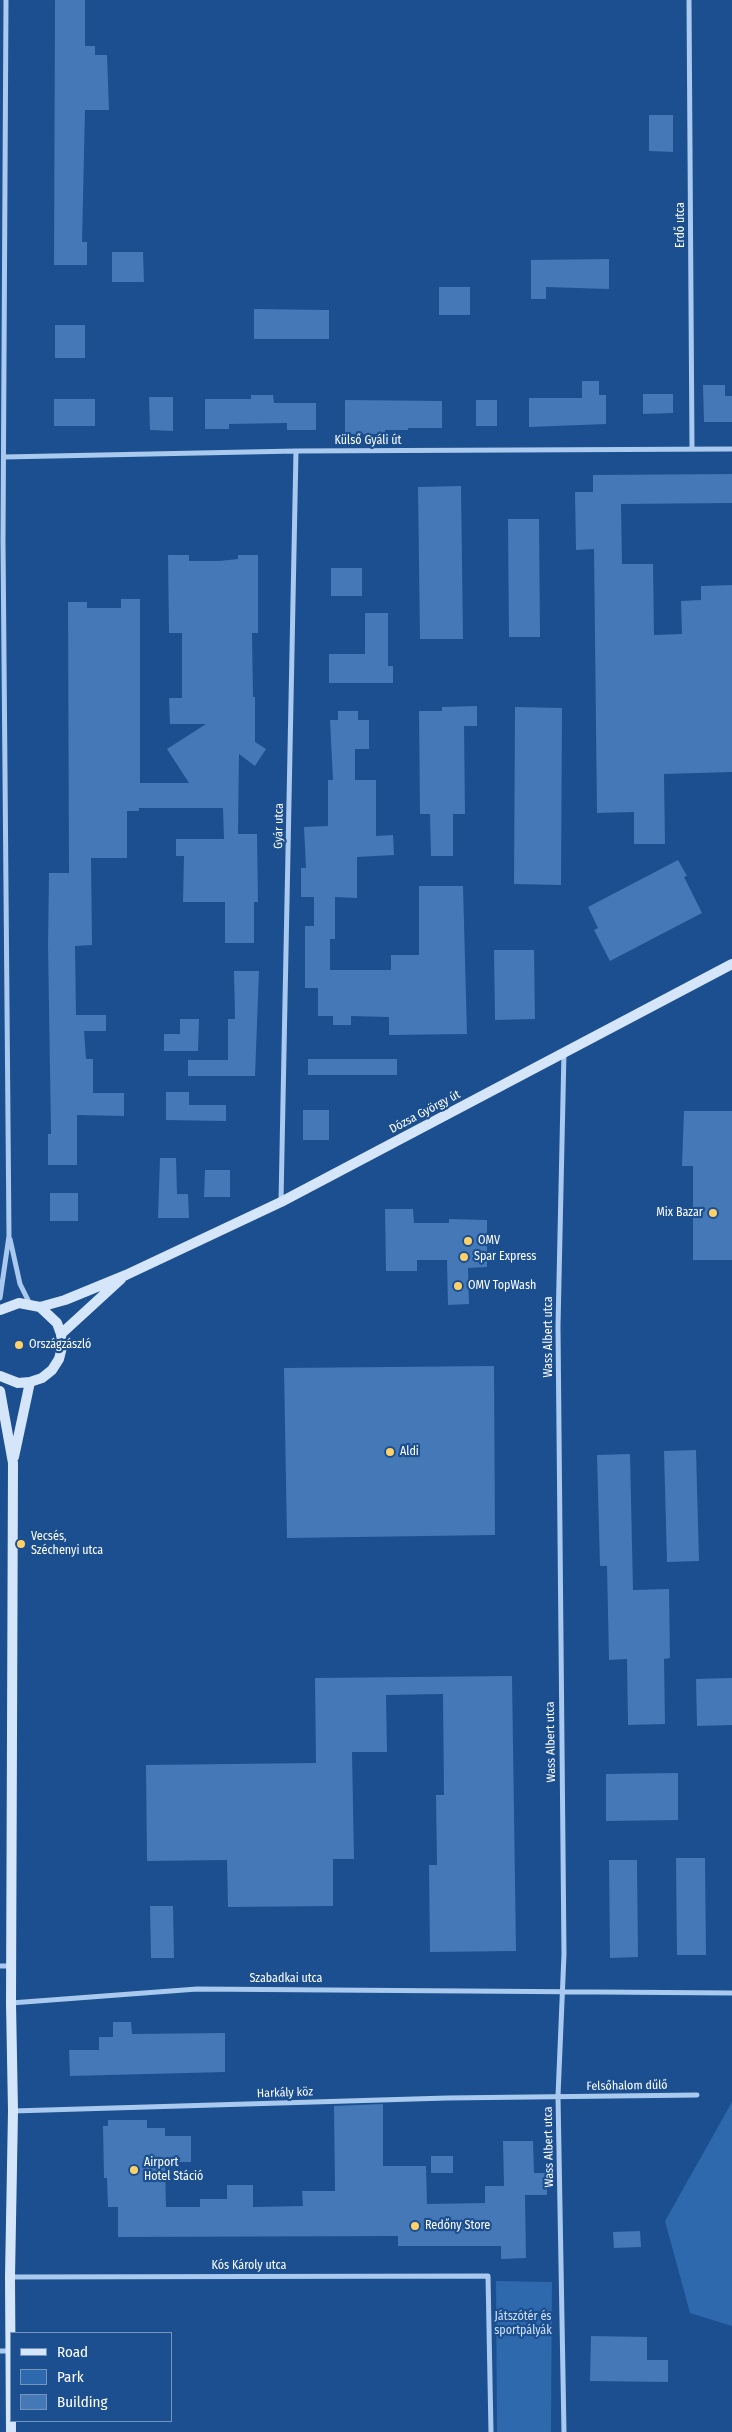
<!DOCTYPE html>
<html>
<head>
<meta charset="utf-8">
<style>
	body { margin:0 }
	#map { position:relative; width:732px; height:2432px; overflow:hidden; background:#1b4f8f; font-family:"Fira Sans Condensed",sans-serif }
	canvas { display:block }
	.legend { position:absolute; left:10px; top:2332px; width:162px; height:90px; box-sizing:border-box; background:#1b4f8f; border:1px solid #7695bc; margin:0; padding:6px 9px; list-style:none; font-size:15px; color:#fff }
	.legend li { display:flex; align-items:center; gap:10px; height:25px }
	.legend b { width:25px; border:1px solid #7695bc }
</style>
</head>
<body>
<div id="map">
<canvas width="732" height="2432"></canvas>
<ul class="legend">
<li><b style="height:6px;background:#d6e6fa"></b>Road</li>
<li><b style="height:14px;background:#2e69ad"></b>Park</li>
<li><b style="height:14px;background:#4478b7"></b>Building</li>
</ul>
</div>
<script>
const context = document.querySelector('canvas').getContext('2d');
context.lineJoin = 'round';
function fillPath(path, color) {
  context.fillStyle = color;
  context.fill(path, 'evenodd');
}
function poly(rows) {
  const path = new Path2D();
  for (const r of rows) {
    path.moveTo(r[0], r[1]);
    for (let i = 2; i < r.length; i += 2) path.lineTo(r[i], r[i + 1]);
  }
  return path;
}
function strokePath(path, color, width, dash) {
  context.strokeStyle = color;
  context.lineWidth = width;
  context.lineCap = dash ? 'butt' : 'round';
  context.setLineDash(dash || []);
  context.stroke(path);
}
function write(font, color, halo, rows, align = 'center') {
  context.font = font + ' "Fira Sans Condensed",sans-serif';
  context.lineWidth = 4.5;
  context.setLineDash([]);
  context.textBaseline = 'middle';
  context.strokeStyle = halo;
  context.fillStyle = color;
  for (const [text, x, y, turn = 0] of rows) {
    context.save();
    context.translate(x, y);
    context.rotate((+turn || 0) * Math.PI / 180);
    context.textAlign = isNaN(turn) ? turn : align;
    if (halo) context.strokeText(text, 0, 0);
    context.fillText(text, 0, 0);
    context.restore();
  }
}
const green = poly([
	[732,2102,732,2326,690,2313,665,2221],
	[496,2281,552,2282,551,2432,497,2432]
]);
const building = poly([
	[55,0,85,0,85,46,95,46,95,55,107,55,109,110,85,110,82,242,87,242,87,265,54,265],
	[649,115,673,115,673,152,649,151],
	[112,252,143,252,144,282,112,282],
	[609,259,609,289,546,287,546,299,531,299,531,260],
	[439,287,470,287,470,315,439,315],
	[254,309,329,310,329,339,254,339],
	[55,325,85,325,85,358,55,358],
	[582,381,599,381,599,395,606,395,606,424,529,427,529,398,582,398],
	[703,385,725,385,725,396,732,396,732,422,704,422],
	[643,394,673,394,673,413,643,414],
	[251,395,273,395,274,403,316,403,316,430,287,430,287,423,229,424,229,429,205,429,205,399,251,399],
	[149,397,173,397,173,431,150,430],
	[54,399,95,399,95,426,54,426],
	[345,400,442,401,442,428,408,428,408,430,385,430,385,434,345,434],
	[476,400,497,400,497,426,476,426],
	[732,474,732,503,621,504,622,564,653,564,654,635,682,634,681,601,701,600,701,586,732,585,732,772,664,774,665,844,634,844,634,812,597,813,594,549,576,550,575,492,593,492,593,475],
	[461,486,463,639,420,639,418,487],
	[508,519,539,519,540,637,509,637],
	[168,555,189,555,189,561,219,561,238,559,238,555,258,555,258,633,252,633,253,697,255,697,255,742,266,749,255,766,239,754,238,834,257,834,258,902,254,902,254,943,225,943,225,902,183,902,184,856,176,856,176,839,224,839,223,808,139,808,139,811,127,811,127,858,91,858,92,945,75,946,76,1015,106,1015,106,1031,84,1031,86,1059,93,1059,93,1093,124,1093,124,1116,77,1115,77,1165,48,1165,48,1134,51,1134,48,945,49,873,69,873,68,602,87,602,87,608,121,608,121,599,140,599,140,783,189,783,167,749,206,724,170,724,169,698,182,698,182,633,169,633],
	[331,568,362,568,362,596,331,596],
	[365,613,388,613,388,666,393,666,393,683,329,683,329,654,365,654],
	[477,706,477,726,464,726,465,814,453,814,453,856,431,856,430,814,420,814,419,711,442,711,442,707],
	[515,707,562,708,561,885,514,884],
	[338,711,358,711,358,720,369,720,369,749,355,749,355,780,376,780,376,836,393,835,394,855,357,857,357,898,335,897,335,939,330,939,330,970,391,970,391,955,419,955,419,886,463,886,467,1034,389,1035,389,1017,351,1016,351,1025,333,1025,333,1016,318,1016,318,988,305,988,305,926,314,926,314,897,301,897,301,868,306,868,304,827,328,826,328,780,333,780,330,720,338,720],
	[678,860,687,876,684,877,702,913,610,961,594,930,598,928,588,907],
	[494,950,534,950,535,1019,495,1020],
	[234,971,259,971,255,1076,188,1076,188,1060,228,1060,228,1019,235,1019],
	[180,1019,199,1019,198,1051,164,1051,164,1034,180,1034],
	[308,1059,397,1059,397,1075,308,1075],
	[166,1092,189,1092,189,1105,226,1105,226,1121,166,1120],
	[303,1110,329,1110,329,1140,303,1140],
	[684,1111,732,1111,732,1260,693,1260,693,1166,682,1166],
	[160,1158,176,1158,177,1194,188,1194,189,1218,158,1218],
	[205,1170,230,1170,230,1197,204,1197],
	[50,1193,78,1193,78,1221,50,1221],
	[385,1209,413,1209,414,1223,449,1223,449,1219,487,1220,487,1267,468,1268,469,1304,448,1305,447,1260,417,1260,417,1271,386,1271],
	[494,1366,495,1535,287,1538,284,1368],
	[696,1450,699,1561,667,1562,664,1451],
	[630,1454,633,1590,669,1589,670,1658,664,1659,665,1724,628,1725,627,1659,609,1660,607,1566,600,1566,597,1455],
	[512,1676,516,1951,430,1952,429,1865,437,1865,436,1795,444,1795,443,1694,386,1695,387,1752,352,1752,354,1859,333,1859,333,1906,228,1907,227,1860,147,1861,146,1765,316,1763,315,1678],
	[732,1678,732,1725,697,1726,696,1679],
	[678,1773,678,1820,606,1821,606,1774],
	[676,1858,705,1858,706,1955,677,1955],
	[609,1860,637,1860,638,1957,610,1958],
	[150,1906,173,1906,174,1958,151,1958],
	[113,2022,131,2022,132,2034,225,2033,225,2072,70,2076,69,2050,99,2050,99,2037,113,2037],
	[383,2104,383,2166,426,2166,427,2204,485,2203,485,2186,504,2186,503,2141,533,2141,534,2173,547,2173,547,2195,525,2195,526,2258,501,2259,501,2246,398,2246,398,2236,118,2237,118,2207,108,2207,107,2178,104,2178,103,2126,108,2126,108,2120,147,2120,147,2128,165,2128,165,2136,191,2136,191,2162,165,2162,166,2207,200,2207,200,2199,227,2199,227,2185,253,2185,253,2207,303,2206,302,2191,335,2191,334,2106],
	[431,2156,453,2156,453,2173,431,2173],
	[640,2231,641,2247,614,2248,613,2232],
	[591,2336,647,2337,647,2360,668,2360,668,2382,590,2381]
]);
const street = poly([
	[689,0,692,449],
	[4,457,296,451,732,449],
	[281,1201,296,451],
	[10,1239,20,1284,30,1304],
	[0,1298,9,1236,3,541,6,0],
	[0,1966,11,1966],
	[11,2003,197,1989,732,1993],
	[13,2111,447,2098,697,2095],
	[10,2277,488,2276,491,2432],
	[0,2351,10,2351],
	[564,2432,558,2096,564,1954,558,1326,564,1052]
]);
const secondary = poly([
	[40,1307,65,1300,126,1275,281,1202,732,964],
	[0,1310,19,1303,40,1307,57,1323,61,1334,62,1347,59,1359,52,1370,42,1378,30,1382,18,1383,0,1376],
	[61,1334,121,1279],
	[0,1391,13,1463,11,2003,13,2111,10,2277,11,2432],
	[14,1457,30,1382]
]);
const markers = [
	[713,1213,5,"#ffd166"],
	[468,1241,5,"#ffd166"],
	[464,1257,5,"#ffd166"],
	[458,1286,5,"#ffd166"],
	[19,1345,5,"#ffd166"],
	[390,1452,5,"#ffd166"],
	[21,1544,5,"#ffd166"],
	[134,2170,5,"#ffd166"],
	[415,2226,5,"#ffd166"]
];
const streetNames = [
	["Erdő utca",681,225,-90],
	["Külső Gyáli út",368,441],
	["Gyár utca",279,826,-89],
	["Dózsa György út",425,1112,-28],
	["Wass Albert utca",549,1337,-90],
	["Wass Albert utca",551,1742,-91],
	["Szabadkai utca",286,1979],
	["Felsőhalom dűlő",627,2086,-1],
	["Harkály köz",285,2093,-2],
	["Wass Albert utca",549,2147,-91],
	["Kós Károly utca",249,2266]
];
const poiNames = [
	["Mix Bazar",703,1213,"right"],
	["OMV",478,1241],
	["Spar Express",474,1257],
	["OMV TopWash",468,1286],
	["Országzászló",29,1345],
	["Aldi",400,1452],
	["Vecsés,",31,1537],
	["Széchenyi utca",31,1551],
	["Airport",144,2163],
	["Hotel Stáció",144,2177],
	["Redőny Store",425,2226]
];
const parkNames = [
	["Játszótér és",523,2317],
	["sportpályák",523,2331]
];
fillPath(green, '#2e69ad');
fillPath(building, '#4478b7');
strokePath(street, '#a9c9ee', 5);
strokePath(secondary, '#d6e6fa', 10);
for (const [x, y, r, color] of markers) {
  const dot = new Path2D();
  dot.arc(x, y, r, 0, 2 * Math.PI);
  context.fillStyle = color;
  context.fill(dot);
  strokePath(dot, '#1b4f8f', 2);
}
write('12px', '#fff', '#1b4f8f', streetNames);
write('12px', '#fff', '#1b4f8f', poiNames, 'left');
write('12px', '#cfe3fa', '#1b4f8f', parkNames);
</script>
</body>
</html>
